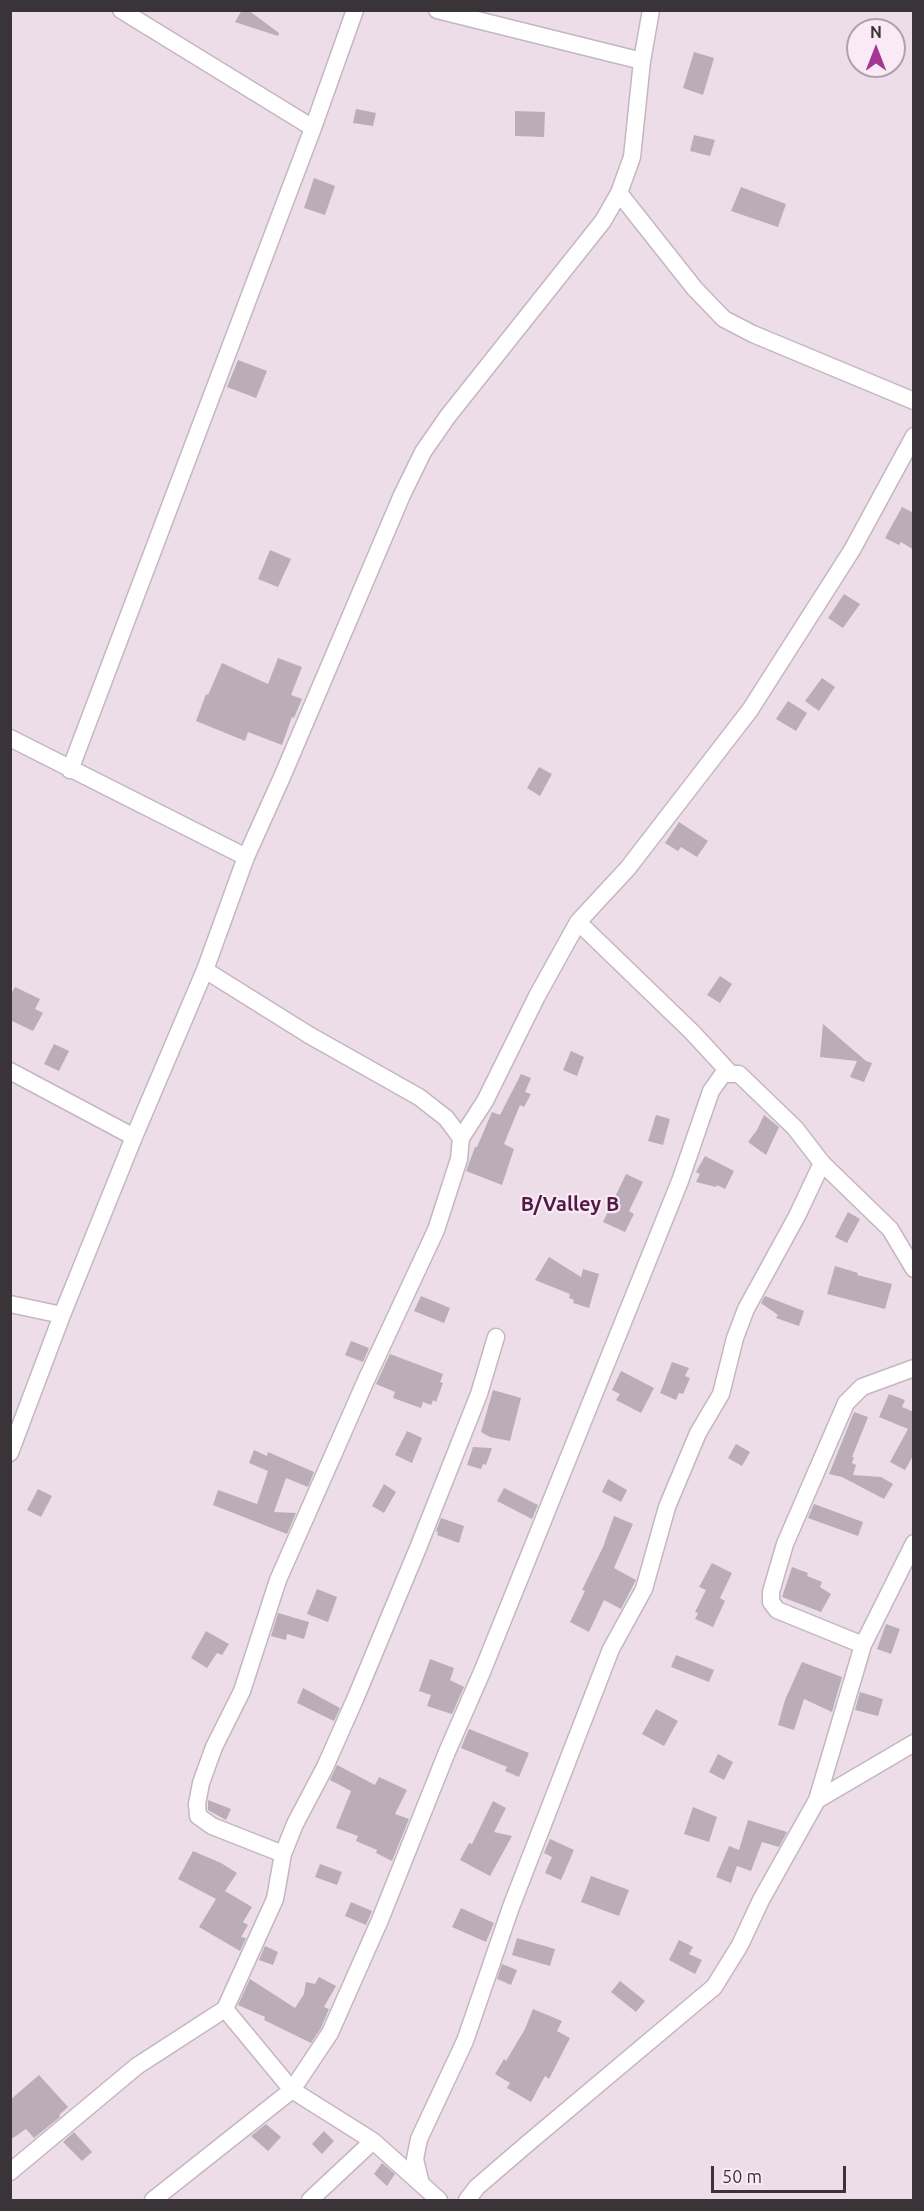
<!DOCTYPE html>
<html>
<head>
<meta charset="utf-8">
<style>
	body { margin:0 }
	#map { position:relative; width:924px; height:2211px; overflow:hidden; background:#ecdde8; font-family:Ubuntu,sans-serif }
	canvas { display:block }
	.frame { position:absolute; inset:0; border:12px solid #3a3439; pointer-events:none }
	.north { position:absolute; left:846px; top:18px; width:60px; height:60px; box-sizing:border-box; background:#faeaf6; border:2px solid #ada1aa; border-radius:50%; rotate:0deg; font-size:16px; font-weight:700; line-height:24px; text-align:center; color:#3a3439 }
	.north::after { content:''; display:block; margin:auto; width:21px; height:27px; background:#a53794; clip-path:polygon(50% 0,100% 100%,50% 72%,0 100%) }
	.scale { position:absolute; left:711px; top:2166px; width:135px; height:27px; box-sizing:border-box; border:3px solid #3a3439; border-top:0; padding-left:8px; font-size:18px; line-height:21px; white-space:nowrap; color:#3a3439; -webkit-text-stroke:4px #faeaf6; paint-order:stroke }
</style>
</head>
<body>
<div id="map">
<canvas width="924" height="2211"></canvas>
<div class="frame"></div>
<div class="north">N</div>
<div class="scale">50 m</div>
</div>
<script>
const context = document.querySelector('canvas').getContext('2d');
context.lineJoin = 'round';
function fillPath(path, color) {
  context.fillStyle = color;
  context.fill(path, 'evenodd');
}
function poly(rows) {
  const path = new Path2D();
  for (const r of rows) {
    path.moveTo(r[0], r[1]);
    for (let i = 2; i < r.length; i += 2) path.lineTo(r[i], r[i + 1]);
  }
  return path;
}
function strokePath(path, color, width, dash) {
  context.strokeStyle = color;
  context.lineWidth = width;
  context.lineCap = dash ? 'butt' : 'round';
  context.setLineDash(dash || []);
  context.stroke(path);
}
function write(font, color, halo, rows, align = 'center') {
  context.font = font + ' Ubuntu,sans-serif';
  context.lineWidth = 4.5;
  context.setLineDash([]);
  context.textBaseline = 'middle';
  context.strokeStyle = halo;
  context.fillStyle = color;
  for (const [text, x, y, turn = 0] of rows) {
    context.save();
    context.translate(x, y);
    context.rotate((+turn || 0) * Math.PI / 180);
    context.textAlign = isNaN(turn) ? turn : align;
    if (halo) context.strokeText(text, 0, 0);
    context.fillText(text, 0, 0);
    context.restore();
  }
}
const building = poly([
	[242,10,248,10,279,33,278,36,235,22],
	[694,52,714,58,703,95,683,88],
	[356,109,376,113,373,126,353,123],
	[515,111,545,112,544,137,515,136],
	[694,135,715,140,710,156,690,151],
	[314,178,335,186,325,215,304,208],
	[741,187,786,204,778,227,731,211],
	[238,360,267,371,256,398,227,387],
	[902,507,914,513,914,550,901,542,899,545,885,538],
	[270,550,291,559,278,587,258,579],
	[844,594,860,604,843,628,828,618],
	[278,658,302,667,291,695,302,699,294,718,292,717,282,745,248,732,245,741,196,721,206,694,208,695,222,663,268,684],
	[822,678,835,687,819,711,805,701],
	[788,701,807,713,796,731,776,719],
	[539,767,552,774,540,796,527,788],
	[679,822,708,841,697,857,681,847,678,851,665,843],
	[720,976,732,984,720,1003,707,995],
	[15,987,40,999,35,1009,43,1013,33,1031,10,1020,10,996],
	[823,1024,866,1061,872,1063,864,1082,850,1077,857,1061,820,1057],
	[54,1044,69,1051,59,1071,44,1064],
	[571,1051,584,1057,577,1076,563,1070],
	[521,1074,531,1078,525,1092,531,1094,524,1107,520,1105,504,1144,514,1149,502,1185,466,1171,475,1147,477,1147,492,1112,500,1115],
	[656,1115,670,1119,663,1145,648,1141],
	[764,1115,779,1127,766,1155,748,1142,757,1130],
	[705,1156,734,1171,725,1189,717,1185,716,1187,696,1182,700,1174,696,1172],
	[626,1174,643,1182,629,1211,634,1214,625,1232,603,1222],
	[848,1212,860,1219,847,1243,835,1237],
	[549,1257,581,1277,583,1269,599,1274,589,1308,573,1303,574,1300,569,1298,570,1294,535,1280],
	[835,1266,858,1273,857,1275,892,1284,885,1309,827,1294],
	[421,1296,450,1308,444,1323,414,1311],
	[765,1296,804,1311,799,1326,776,1318,778,1315,761,1303],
	[351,1341,369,1348,363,1362,345,1355],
	[390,1354,443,1374,440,1382,443,1383,436,1402,433,1400,431,1405,423,1402,421,1408,393,1398,395,1392,376,1384],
	[672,1362,689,1368,685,1376,690,1378,683,1394,679,1393,676,1400,660,1393],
	[621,1371,654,1388,641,1413,616,1400,620,1394,612,1390],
	[493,1390,521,1398,510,1441,490,1437,481,1432],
	[889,1394,905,1400,902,1407,914,1412,914,1454,905,1470,890,1462,908,1429,879,1417],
	[854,1412,868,1417,852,1457,854,1457,852,1463,856,1465,853,1475,881,1477,893,1484,884,1499,842,1477,829,1474],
	[407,1431,422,1438,412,1463,395,1455],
	[736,1444,750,1452,742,1466,728,1458],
	[473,1447,492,1448,486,1465,483,1464,481,1469,467,1465],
	[254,1450,267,1456,268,1452,314,1472,308,1487,286,1478,274,1512,296,1513,287,1534,213,1505,218,1490,257,1504,268,1471,249,1463],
	[608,1479,627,1490,621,1502,602,1492],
	[384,1484,396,1492,384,1513,372,1506],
	[504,1488,538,1505,532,1519,497,1501],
	[38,1489,52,1496,41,1517,27,1510],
	[814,1504,863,1522,858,1536,808,1518],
	[614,1516,633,1524,614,1568,636,1580,621,1609,604,1600,589,1632,570,1622,585,1591,582,1590,603,1547],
	[441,1518,464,1526,459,1543,437,1535,438,1532,436,1531],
	[712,1563,732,1573,720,1598,725,1601,713,1627,695,1619,698,1613,695,1612,706,1590,699,1587],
	[792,1567,808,1573,807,1576,822,1582,820,1587,831,1594,821,1612,782,1597],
	[317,1589,337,1597,328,1622,307,1614],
	[278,1613,309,1622,304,1639,287,1634,286,1640,271,1636],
	[886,1624,900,1629,891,1654,877,1649],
	[206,1631,229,1644,222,1655,217,1653,207,1668,191,1658],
	[676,1655,714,1670,709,1682,671,1667],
	[430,1659,454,1668,450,1680,464,1687,452,1714,427,1706,431,1695,419,1691],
	[802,1662,842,1677,832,1712,804,1699,794,1730,778,1725,785,1700],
	[303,1688,340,1708,334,1721,297,1703],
	[860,1692,883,1699,878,1716,855,1710],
	[656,1709,678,1721,664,1746,642,1734],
	[469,1729,529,1753,519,1777,505,1771,507,1767,461,1748],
	[718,1754,733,1762,724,1780,709,1772],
	[337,1765,375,1785,379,1777,407,1790,395,1814,409,1819,392,1861,376,1853,377,1850,356,1841,358,1836,336,1828,351,1791,330,1780],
	[208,1800,231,1809,226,1820,208,1810],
	[493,1801,506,1808,494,1832,512,1836,490,1876,460,1860,469,1843,472,1844],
	[693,1807,717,1817,709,1842,684,1834],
	[748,1820,787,1832,786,1834,779,1847,762,1842,751,1871,737,1866,731,1883,716,1877,729,1846,739,1850],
	[550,1839,574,1850,561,1880,545,1873,552,1857,544,1853],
	[193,1851,221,1863,237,1873,225,1891,252,1907,243,1922,248,1925,241,1937,246,1938,240,1951,199,1927,216,1899,178,1879],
	[320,1864,342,1872,337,1885,315,1877],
	[591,1876,629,1890,619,1916,581,1902],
	[351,1902,372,1911,366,1925,345,1916],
	[461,1908,494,1923,486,1942,452,1927],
	[517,1938,555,1949,550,1966,512,1955],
	[679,1940,693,1947,689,1954,702,1960,695,1974,669,1960],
	[265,1946,278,1952,273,1965,259,1960],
	[502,1964,517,1970,511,1985,497,1979],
	[319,1977,336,1986,324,2007,329,2009,321,2028,311,2043,264,2020,265,2017,238,2005,250,1979,295,2008,304,1994,306,1982,315,1984],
	[620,1981,645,2001,636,2012,611,1992],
	[533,2009,562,2021,557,2031,570,2038,549,2079,545,2076,531,2102,507,2088,510,2083,495,2074,504,2059,506,2061,525,2029],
	[39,2075,68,2107,59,2115,60,2117,34,2138,26,2129,10,2140,10,2100],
	[266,2124,281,2137,268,2151,251,2136],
	[324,2131,334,2141,322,2154,312,2144],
	[74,2132,92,2152,82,2161,63,2142],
	[382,2163,395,2174,387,2186,374,2174]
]);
const street = poly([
	[121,10,313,128],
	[437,10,642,61],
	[619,193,695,289,724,319,753,334,914,401],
	[10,738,246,857],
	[70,770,313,128,355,10],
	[578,922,692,1032,729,1072],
	[205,970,309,1035,419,1097,446,1118,461,1138,459,1159,436,1230,367,1378,278,1580,242,1691,214,1747,201,1783,197,1804,198,1816,212,1826,283,1854],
	[10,1071,134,1137],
	[461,1138,485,1101,537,996,578,922,628,868,750,710,852,550,914,436],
	[10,1304,62,1315],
	[10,1453,62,1315,134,1137,205,970,246,857,282,777,402,495,423,452,448,416,603,221,619,193,632,157,642,61,651,10],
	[863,1645,777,1610,771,1602,771,1592,785,1544,846,1403,862,1387,914,1368],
	[817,1800,914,1743],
	[10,2172,137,2066,225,2009],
	[421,2184,415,2159,419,2139,465,2041,511,1907,611,1649,644,1589,667,1507,698,1433,721,1394,735,1338,746,1309,797,1216,822,1163],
	[153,2200,292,2090,330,2033,380,1920,447,1752,482,1672,680,1181,711,1091,723,1074,739,1074,795,1128,822,1163,890,1229,914,1269],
	[310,2200,373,2141],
	[439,2200,373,2141,292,2090,225,2009,275,1899,283,1854,295,1824,325,1767,356,1697,418,1548,479,1394,496,1337],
	[467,2200,477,2187,527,2144,714,1987,740,1945,761,1900,817,1800,863,1645,914,1543]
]);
const quarterNames = [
	["B/Valley B",570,1204]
];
fillPath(building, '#bbadb7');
strokePath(street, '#c5b6c1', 19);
strokePath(street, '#fff', 16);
write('bold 20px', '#4f1a46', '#faeaf6', quarterNames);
</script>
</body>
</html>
